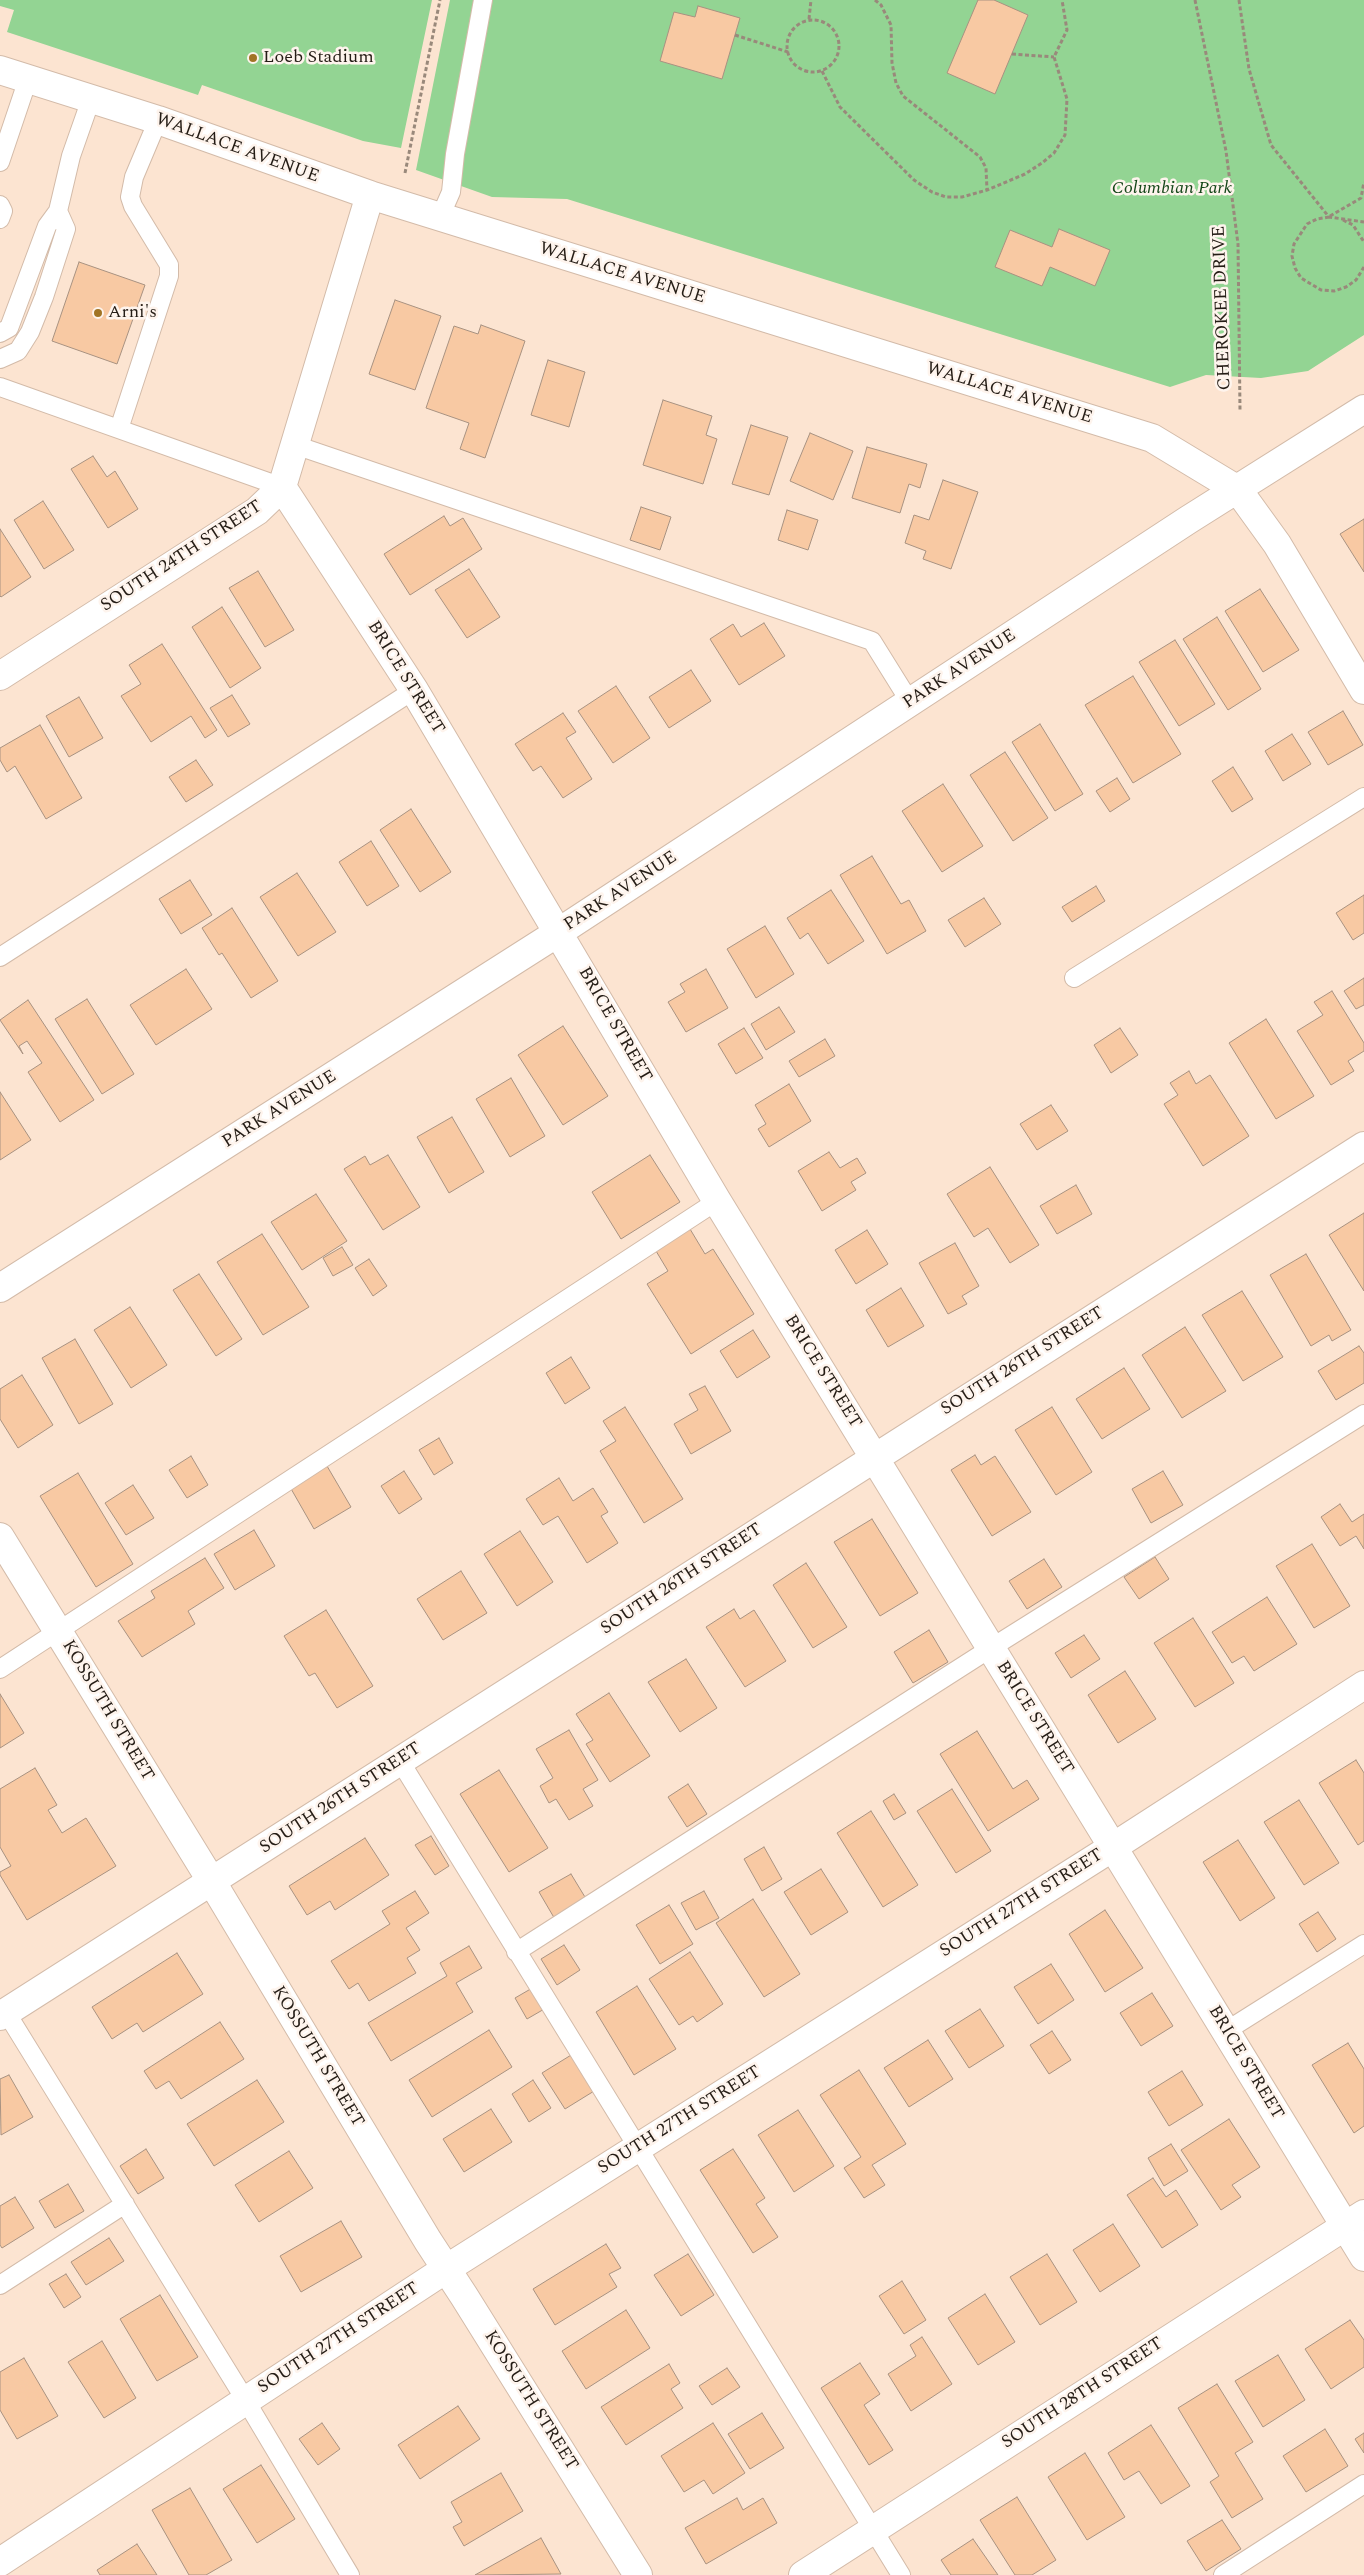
<!DOCTYPE html>
<html>
<head>
<meta charset="utf-8">
<style>
	body { margin:0 }
	canvas { display:block; background:#fce4d1 }
</style>
</head>
<body>
<canvas width="1364" height="2575"></canvas>
<script>
const context = document.querySelector('canvas').getContext('2d');
context.lineJoin = 'round';
function fillPath(path, color) {
  context.fillStyle = color;
  context.fill(path, 'evenodd');
}
function poly(rows) {
  const path = new Path2D();
  for (const r of rows) {
    if (r.length === 3) {
      path.moveTo(r[0] + r[2], r[1]);
      path.arc(r[0], r[1], r[2], 0, 2 * Math.PI);
      continue;
    }
    path.moveTo(r[0], r[1]);
    for (let i = 2; i < r.length; i += 2) path.lineTo(r[i], r[i + 1]);
  }
  return path;
}
function strokePath(path, color, width, dash) {
  context.strokeStyle = color;
  context.lineWidth = width;
  context.lineCap = dash ? 'butt' : 'round';
  context.setLineDash(dash || []);
  context.stroke(path);
}
function write(font, color, halo, rows, align = 'center') {
  context.font = font + ' Spectral,serif';
  context.lineWidth = 5;
  context.setLineDash([]);
  context.textBaseline = 'middle';
  context.strokeStyle = halo;
  context.fillStyle = color;
  for (const [text, x, y, turn = 0] of rows) {
    context.save();
    context.translate(x, y);
    context.rotate((+turn || 0) * Math.PI / 180);
    context.textAlign = isNaN(turn) ? turn : align;
    if (halo) context.strokeText(text, 0, 0);
    context.fillText(text, 0, 0);
    context.restore();
  }
}
const green = poly([
	[0,0,432,0,401,148,363,141,202,85,198,95,7,32,14,10,0,6],
	[450,0,1364,0,1364,335,1308,371,1261,378,1206,375,1170,387,567,199,492,197,416,170]
]);
const building = poly([
	[978,0,994,0,1028,15,995,94,947,73,978,0],
	[698,6,740,18,722,79,660,61,674,12,695,17,698,6],
	[1059,229,1110,250,1095,286,1050,267,1042,286,995,267,1010,230,1052,247,1059,229],
	[79,262,145,285,117,364,52,341,79,262],
	[395,300,441,316,415,390,369,374,395,300],
	[481,325,525,341,485,458,460,449,469,423,426,408,454,326,478,334,481,325],
	[548,360,585,372,569,427,531,415,548,360],
	[663,400,712,416,706,435,717,439,703,484,643,465,663,400],
	[751,425,788,437,769,495,732,484,751,425],
	[810,433,853,451,833,500,790,481,810,433],
	[867,447,927,464,920,488,909,484,900,513,852,498,867,447],
	[93,456,107,477,115,471,138,509,108,528,71,469,93,456],
	[943,480,978,492,951,569,923,559,926,551,905,543,914,515,929,520,943,480],
	[43,501,74,550,44,569,14,520,43,501],
	[641,507,671,517,660,550,630,540,641,507],
	[787,510,818,520,808,550,778,540,787,510],
	[444,516,450,526,463,518,482,549,410,595,384,554,444,516],
	[1364,519,1364,572,1340,534,1364,519],
	[0,529,31,577,1,597,0,596,0,529],
	[469,569,500,617,467,638,435,590,469,569],
	[258,571,294,630,265,647,229,588,258,571],
	[1260,589,1299,650,1263,672,1225,611,1260,589],
	[222,607,261,668,230,688,192,627,222,607],
	[1217,617,1261,689,1228,710,1183,639,1217,617],
	[764,623,785,656,739,685,710,639,733,624,741,637,764,623],
	[1175,640,1215,704,1179,726,1139,662,1175,640],
	[162,644,217,730,205,738,191,716,151,742,121,696,141,684,129,665,162,644],
	[691,670,711,701,669,728,649,697,691,670],
	[1133,676,1181,754,1133,783,1085,705,1133,676],
	[616,686,650,738,613,763,578,711,616,686],
	[232,695,250,724,228,737,210,708,232,695],
	[79,697,103,738,69,757,46,716,79,697],
	[1343,711,1363,745,1328,765,1308,732,1343,711],
	[563,713,576,732,566,738,592,779,563,798,541,766,533,771,515,744,563,713],
	[1040,724,1083,794,1055,811,1012,742,1040,724],
	[40,725,82,798,46,819,15,766,7,772,0,760,0,748,40,725],
	[1292,734,1311,764,1283,781,1265,751,1292,734],
	[1005,752,1048,818,1013,841,970,775,1005,752],
	[196,760,213,785,186,802,169,777,196,760],
	[1233,767,1253,799,1232,812,1212,781,1233,767],
	[1117,778,1130,799,1110,812,1096,791,1117,778],
	[943,784,983,846,942,872,902,811,943,784],
	[411,809,451,872,420,892,380,830,411,809],
	[371,841,399,886,367,906,339,862,371,841],
	[872,856,901,904,909,900,926,931,887,954,840,875,872,856],
	[297,873,336,932,298,956,260,897,297,873],
	[190,880,212,915,181,934,159,899,190,880],
	[1096,886,1105,901,1072,922,1062,907,1096,886],
	[831,890,864,941,828,964,808,933,800,939,787,918,831,890],
	[1364,895,1364,933,1353,940,1336,913,1364,895],
	[984,898,1001,924,965,947,948,920,984,898],
	[232,908,278,981,251,998,222,953,219,955,202,928,232,908],
	[765,926,794,974,756,998,727,949,765,926],
	[186,969,212,1009,156,1045,130,1005,186,969],
	[706,969,728,1008,686,1032,668,1002,685,992,680,984,706,969],
	[1364,978,1364,1005,1356,1009,1344,991,1364,978],
	[1332,991,1364,1043,1364,1051,1348,1061,1354,1071,1331,1085,1297,1031,1323,1015,1314,1002,1332,991],
	[87,999,134,1074,102,1094,55,1019,87,999],
	[28,1000,94,1100,60,1122,28,1072,42,1063,27,1041,19,1046,23,1054,0,1020,28,1000],
	[779,1007,795,1032,766,1050,751,1024,779,1007],
	[1266,1019,1314,1096,1276,1119,1229,1043,1266,1019],
	[563,1026,608,1096,563,1125,518,1055,563,1026],
	[744,1028,763,1058,736,1074,718,1044,744,1028],
	[1120,1028,1138,1055,1111,1073,1094,1045,1120,1028],
	[825,1039,835,1056,799,1077,789,1061,825,1039],
	[1189,1071,1196,1084,1210,1075,1249,1136,1203,1166,1164,1104,1178,1095,1170,1083,1189,1071],
	[511,1078,545,1136,510,1157,476,1099,511,1078],
	[789,1084,811,1121,769,1147,758,1129,766,1124,755,1105,789,1084],
	[0,1092,31,1140,0,1160,0,1092],
	[1051,1105,1068,1131,1037,1150,1020,1124,1051,1105],
	[452,1117,484,1172,449,1193,417,1137,452,1117],
	[829,1152,840,1168,857,1158,866,1173,851,1182,856,1190,822,1211,798,1171,829,1152],
	[388,1155,420,1207,383,1230,344,1169,365,1156,370,1165,388,1155],
	[650,1155,680,1202,621,1239,592,1192,650,1155],
	[990,1167,1039,1245,1010,1263,988,1228,974,1237,947,1194,990,1167],
	[1076,1185,1092,1214,1057,1234,1040,1206,1076,1185],
	[316,1194,347,1241,302,1270,271,1222,316,1194],
	[1364,1213,1364,1291,1329,1235,1364,1213],
	[690,1229,705,1254,713,1249,754,1314,691,1354,647,1284,668,1271,656,1251,690,1229],
	[867,1230,888,1264,856,1284,835,1250,867,1230],
	[262,1234,309,1307,263,1335,217,1262,262,1234],
	[955,1243,979,1286,962,1296,967,1304,948,1314,919,1263,955,1243],
	[342,1247,353,1265,333,1276,323,1258,342,1247],
	[1306,1254,1351,1330,1332,1341,1329,1335,1311,1346,1270,1275,1306,1254],
	[369,1259,387,1286,373,1296,355,1268,369,1259],
	[199,1274,242,1339,216,1356,173,1290,199,1274],
	[901,1288,924,1326,888,1347,866,1310,901,1288],
	[1242,1291,1283,1357,1243,1381,1202,1315,1242,1291],
	[130,1307,167,1365,131,1388,94,1330,130,1307],
	[1185,1327,1226,1391,1182,1418,1142,1355,1185,1327],
	[753,1330,770,1357,737,1378,720,1351,753,1330],
	[75,1339,113,1404,79,1424,42,1358,75,1339],
	[1359,1346,1364,1353,1364,1383,1336,1400,1318,1371,1359,1346],
	[571,1357,590,1388,565,1404,546,1373,571,1357],
	[1124,1368,1150,1409,1102,1439,1076,1399,1124,1368],
	[22,1375,53,1425,18,1448,0,1419,0,1389,22,1375],
	[705,1386,731,1431,691,1454,674,1424,698,1410,689,1394,705,1386],
	[625,1407,683,1499,644,1523,600,1451,616,1441,603,1421,625,1407],
	[1052,1407,1092,1472,1056,1495,1015,1430,1052,1407],
	[439,1438,453,1463,434,1475,419,1450,439,1438],
	[975,1455,981,1465,995,1456,1031,1512,992,1536,951,1470,975,1455],
	[191,1456,208,1485,187,1498,169,1470,191,1456],
	[327,1466,351,1507,314,1529,290,1487,327,1466],
	[404,1471,422,1499,399,1514,381,1486,404,1471],
	[1163,1471,1183,1505,1151,1523,1132,1489,1163,1471],
	[78,1473,133,1564,96,1587,40,1496,78,1473],
	[559,1478,573,1501,593,1488,608,1512,601,1516,618,1543,587,1563,558,1516,543,1525,526,1499,559,1478],
	[133,1485,154,1518,126,1535,105,1503,133,1485],
	[1340,1504,1352,1522,1364,1514,1364,1549,1356,1536,1340,1546,1321,1517,1340,1504],
	[872,1519,918,1593,880,1616,834,1542,872,1519],
	[254,1530,275,1566,235,1590,214,1554,254,1530],
	[520,1531,553,1582,517,1606,484,1554,520,1531],
	[1312,1544,1350,1606,1314,1628,1276,1566,1312,1544],
	[1155,1557,1169,1579,1139,1599,1124,1577,1155,1557],
	[205,1558,224,1588,188,1611,195,1624,142,1657,118,1621,155,1598,151,1591,205,1558],
	[1044,1559,1062,1587,1027,1609,1009,1581,1044,1559],
	[806,1563,847,1627,813,1648,773,1585,806,1563],
	[461,1571,487,1613,443,1640,417,1599,461,1571],
	[1267,1597,1297,1644,1254,1671,1244,1656,1232,1663,1212,1632,1267,1597],
	[734,1609,740,1619,754,1610,786,1661,745,1687,706,1627,734,1609],
	[326,1610,373,1686,337,1708,315,1673,309,1676,284,1636,326,1610],
	[1193,1618,1234,1683,1195,1707,1154,1643,1193,1618],
	[929,1630,948,1662,913,1683,894,1652,929,1630],
	[1084,1635,1100,1659,1071,1678,1055,1653,1084,1635],
	[686,1659,717,1708,680,1732,648,1682,686,1659],
	[1125,1671,1156,1719,1118,1743,1088,1695,1125,1671],
	[609,1693,650,1756,610,1782,586,1744,593,1740,576,1714,609,1693],
	[0,1694,24,1733,0,1748,0,1694],
	[569,1730,598,1780,583,1789,593,1806,569,1820,556,1799,549,1803,540,1786,553,1778,536,1749,569,1730],
	[977,1731,1013,1789,1027,1780,1039,1799,988,1831,940,1754,977,1731],
	[1356,1760,1364,1773,1364,1841,1358,1845,1319,1783,1356,1760],
	[35,1768,57,1805,48,1810,62,1833,86,1818,116,1866,27,1920,0,1875,0,1872,11,1866,0,1847,0,1789,35,1768],
	[499,1770,548,1848,509,1872,460,1794,499,1770],
	[688,1784,707,1814,687,1827,668,1797,688,1784],
	[952,1789,991,1851,956,1873,917,1811,952,1789],
	[894,1794,906,1813,894,1820,883,1801,894,1794],
	[1299,1800,1339,1863,1304,1885,1264,1822,1299,1800],
	[871,1811,918,1885,883,1907,837,1833,871,1811],
	[431,1836,449,1866,435,1875,415,1845,431,1836],
	[365,1838,389,1875,335,1910,330,1901,307,1915,289,1886,365,1838],
	[1238,1840,1275,1898,1240,1921,1203,1862,1238,1840],
	[764,1847,782,1879,762,1891,744,1859,764,1847],
	[821,1869,848,1912,811,1935,784,1892,821,1869],
	[571,1874,588,1902,556,1921,539,1892,571,1874],
	[415,1891,429,1913,406,1928,420,1950,407,1958,416,1973,369,2001,358,1983,349,1989,331,1961,390,1924,382,1911,415,1891],
	[704,1891,719,1918,696,1930,681,1903,704,1891],
	[753,1899,800,1974,764,1997,716,1923,753,1899],
	[669,1905,693,1944,660,1964,636,1925,669,1905],
	[1105,1910,1143,1968,1105,1992,1069,1934,1105,1910],
	[1318,1912,1336,1939,1317,1952,1299,1924,1318,1912],
	[564,1945,580,1970,557,1985,541,1959,564,1945],
	[469,1946,482,1968,456,1983,473,2012,391,2061,368,2023,447,1976,440,1963,469,1946],
	[690,1952,723,2004,697,2022,693,2016,679,2025,649,1979,690,1952],
	[177,1953,203,1994,143,2032,137,2023,112,2039,92,2007,177,1953],
	[1051,1964,1074,2000,1038,2024,1014,1987,1051,1964],
	[637,1986,676,2049,634,2075,596,2012,637,1986],
	[534,1987,546,2008,527,2019,515,1998,534,1987],
	[1152,1993,1173,2026,1141,2046,1120,2013,1152,1993],
	[980,2009,1004,2046,969,2068,945,2031,980,2009],
	[220,2022,244,2059,181,2099,169,2081,156,2089,144,2071,220,2022],
	[489,2030,512,2067,432,2117,409,2080,489,2030],
	[1052,2031,1071,2060,1049,2074,1030,2045,1052,2031],
	[928,2040,953,2079,909,2107,884,2068,928,2040],
	[1348,2043,1364,2069,1364,2126,1354,2133,1312,2065,1348,2043],
	[576,2052,599,2088,565,2109,542,2073,576,2052],
	[859,2070,906,2144,872,2165,885,2185,864,2198,844,2168,861,2157,820,2095,859,2070],
	[1182,2071,1203,2105,1169,2126,1148,2092,1182,2071],
	[9,2075,33,2117,1,2135,0,2079,9,2075],
	[257,2080,284,2122,214,2166,187,2124,257,2080],
	[533,2080,551,2108,529,2122,512,2094,533,2080],
	[491,2109,512,2142,464,2172,443,2139,491,2109],
	[798,2110,834,2166,794,2192,758,2135,798,2110],
	[1229,2119,1260,2167,1232,2185,1241,2197,1221,2210,1181,2150,1229,2119],
	[1171,2144,1188,2171,1164,2186,1148,2158,1171,2144],
	[146,2149,164,2178,138,2194,120,2166,146,2149],
	[733,2149,765,2198,756,2204,778,2237,753,2253,700,2170,733,2149],
	[289,2151,313,2188,259,2222,235,2185,289,2151],
	[1153,2178,1166,2197,1176,2190,1198,2225,1162,2248,1127,2195,1153,2178],
	[68,2184,84,2211,55,2228,39,2201,68,2184],
	[15,2197,34,2228,2,2248,0,2245,0,2206,15,2197],
	[341,2221,362,2257,301,2292,280,2256,341,2221],
	[1113,2224,1140,2266,1100,2292,1073,2250,1113,2224],
	[109,2238,124,2261,86,2285,71,2262,109,2238],
	[606,2244,621,2268,609,2274,617,2287,555,2325,533,2289,606,2244],
	[688,2254,714,2295,681,2316,654,2275,688,2254],
	[1047,2254,1077,2302,1040,2325,1010,2277,1047,2254],
	[66,2274,81,2297,64,2308,49,2284,66,2274],
	[902,2281,926,2320,904,2334,879,2296,902,2281],
	[985,2294,1015,2342,978,2365,948,2318,985,2294],
	[160,2295,198,2357,157,2381,120,2319,160,2295],
	[626,2310,650,2348,586,2389,562,2351,626,2310],
	[1350,2320,1364,2340,1364,2367,1331,2389,1305,2349,1350,2320],
	[922,2337,952,2384,911,2411,888,2374,916,2356,910,2345,922,2337],
	[102,2341,136,2398,104,2418,68,2362,102,2341],
	[1278,2355,1305,2400,1263,2427,1235,2381,1278,2355],
	[24,2358,58,2416,17,2439,0,2410,0,2372,24,2358],
	[860,2363,880,2394,864,2405,893,2450,869,2465,821,2388,860,2363],
	[669,2364,680,2383,671,2389,683,2408,626,2445,601,2407,669,2364],
	[727,2368,740,2387,712,2405,699,2386,727,2368],
	[1217,2384,1253,2442,1235,2453,1263,2499,1232,2518,1210,2482,1219,2476,1178,2408,1217,2384],
	[458,2406,480,2439,420,2479,398,2445,458,2406],
	[762,2413,784,2448,750,2469,728,2434,762,2413],
	[322,2423,340,2449,318,2465,299,2439,322,2423],
	[713,2423,745,2473,713,2494,704,2480,684,2492,661,2456,713,2423],
	[1151,2425,1190,2486,1161,2504,1139,2471,1124,2480,1108,2453,1151,2425],
	[1325,2429,1348,2466,1306,2492,1283,2456,1325,2429],
	[1364,2433,1364,2453,1355,2439,1364,2433],
	[1085,2453,1125,2517,1087,2540,1048,2477,1085,2453],
	[261,2465,295,2519,257,2543,223,2489,261,2465],
	[501,2473,523,2511,464,2546,453,2527,462,2522,451,2502,501,2473],
	[190,2488,232,2560,206,2575,189,2575,152,2510,190,2488],
	[1017,2497,1056,2560,1032,2575,1015,2575,980,2520,1017,2497],
	[737,2498,743,2510,763,2498,777,2523,706,2564,685,2528,737,2498],
	[1222,2520,1241,2549,1206,2571,1187,2541,1222,2520],
	[541,2538,561,2574,475,2575,541,2538],
	[973,2539,998,2575,951,2575,941,2560,973,2539],
	[137,2544,157,2575,100,2575,97,2570,137,2544]
]);
const path = poly([
	[875,0,881,5,891,25,892,63,896,83,903,96,980,157,986,168,987,190],
	[1195,0,1226,151,1238,244,1240,410],
	[1239,0,1249,69,1271,145,1329,217,1364,222],
	[809,19,811,0],
	[813,46,26],
	[735,35,788,52],
	[1012,54,1054,57],
	[822,71,840,107,914,180,932,192,946,197,962,197,987,190,1025,174,1042,163,1054,153,1065,135,1067,99,1054,57,1067,30,1062,0],
	[405,173,440,0],
	[1330,216,1361,198,1364,182],
	[1329,217,1317,219,1307,224,1294,244,1292,256,1295,268,1301,278,1321,290,1334,291,1346,287,1356,280,1364,267],
	[1343,220,1353,225,1364,242]
]);
const service = poly([
	[0,162,28,79],
	[0,205,3,211,0,219],
	[440,217,451,192,455,154,483,0],
	[0,333,9,328,47,226,58,211,71,156,91,99],
	[0,359,18,351,30,332,44,297,66,229,58,211],
	[0,387,282,487],
	[119,429,169,276,169,265,133,206,130,197,134,177,158,120],
	[295,445,872,641,910,702],
	[0,957,414,690],
	[1074,978,1364,797],
	[0,1669,717,1201],
	[400,1761,901,2575],
	[516,1952,991,1648,1364,1414],
	[6,2012,246,2401,350,2575],
	[1226,2031,1364,1944],
	[0,2285,125,2204],
	[1223,2575,1364,2484]
]);
const minor = poly([
	[0,70,158,120,370,195,1152,438,1238,490,1277,544,1364,690],
	[282,487,414,690,717,1201,1364,2257],
	[0,676,257,511,282,487,370,195],
	[0,1288,559,932,1188,520,1364,409],
	[0,2016,1364,1146],
	[0,2562,446,2269,1113,1847,1364,1685],
	[803,2575,1364,2214]
]);
const tertiary = poly([
	[0,1537,212,1882,428,2241,464,2296,638,2575]
]);
const markers = [
	[253,58,5,"#a17425"],
	[98,313,5,"#a17425"]
];
const poiNames = [
	["Loeb Stadium",263,58],
	["Arni's",108,313]
];
const streetNames = [
	["WALLACE AVENUE",237,149,20],
	["WALLACE AVENUE",622,274,17],
	["CHEROKEE DRIVE",1223,308,-92],
	["WALLACE AVENUE",1009,394,17],
	["SOUTH 24TH STREET",182,557,-33],
	["PARK AVENUE",960,670,-33],
	["BRICE STREET",405,678,58],
	["PARK AVENUE",621,892,-33],
	["BRICE STREET",614,1025,60],
	["PARK AVENUE",280,1110,-32],
	["SOUTH 26TH STREET",1023,1362,-32],
	["BRICE STREET",822,1372,58],
	["SOUTH 26TH STREET",682,1580,-33],
	["KOSSUTH STREET",107,1711,59],
	["BRICE STREET",1034,1718,58],
	["SOUTH 26TH STREET",341,1799,-33],
	["SOUTH 27TH STREET",1022,1904,-32],
	["KOSSUTH STREET",317,2057,59],
	["BRICE STREET",1245,2063,59],
	["SOUTH 27TH STREET",680,2121,-32],
	["SOUTH 27TH STREET",339,2339,-33],
	["SOUTH 28TH STREET",1083,2394,-33],
	["KOSSUTH STREET",530,2401,58]
];
const parkNames = [
	["Columbian Park",1172,189]
];
fillPath(green, '#93d493');
fillPath(building, '#f8c9a3');
strokePath(building, '#a89281', 1);
strokePath(service, '#d3bba9', 20);
strokePath(minor, '#d3bba9', 30);
strokePath(tertiary, '#d3bba9', 30);
strokePath(path, '#99897b', 3, [4, 2.5]);
strokePath(service, '#fff', 18);
strokePath(minor, '#fff', 28);
strokePath(tertiary, '#fff', 28);
for (const [x, y, r, color] of markers) {
  const dot = new Path2D();
  dot.arc(x, y, r, 0, 2 * Math.PI);
  context.fillStyle = color;
  context.fill(dot);
  strokePath(dot, '#fef4ed', 2);
}
write('18px', '#241c15', '#fef4ed', poiNames, 'left');
write('18px', '#241c15', '#fef4ed', streetNames);
write('italic 18px', '#144618', '#fef4ed', parkNames);
</script>
</body>
</html>
